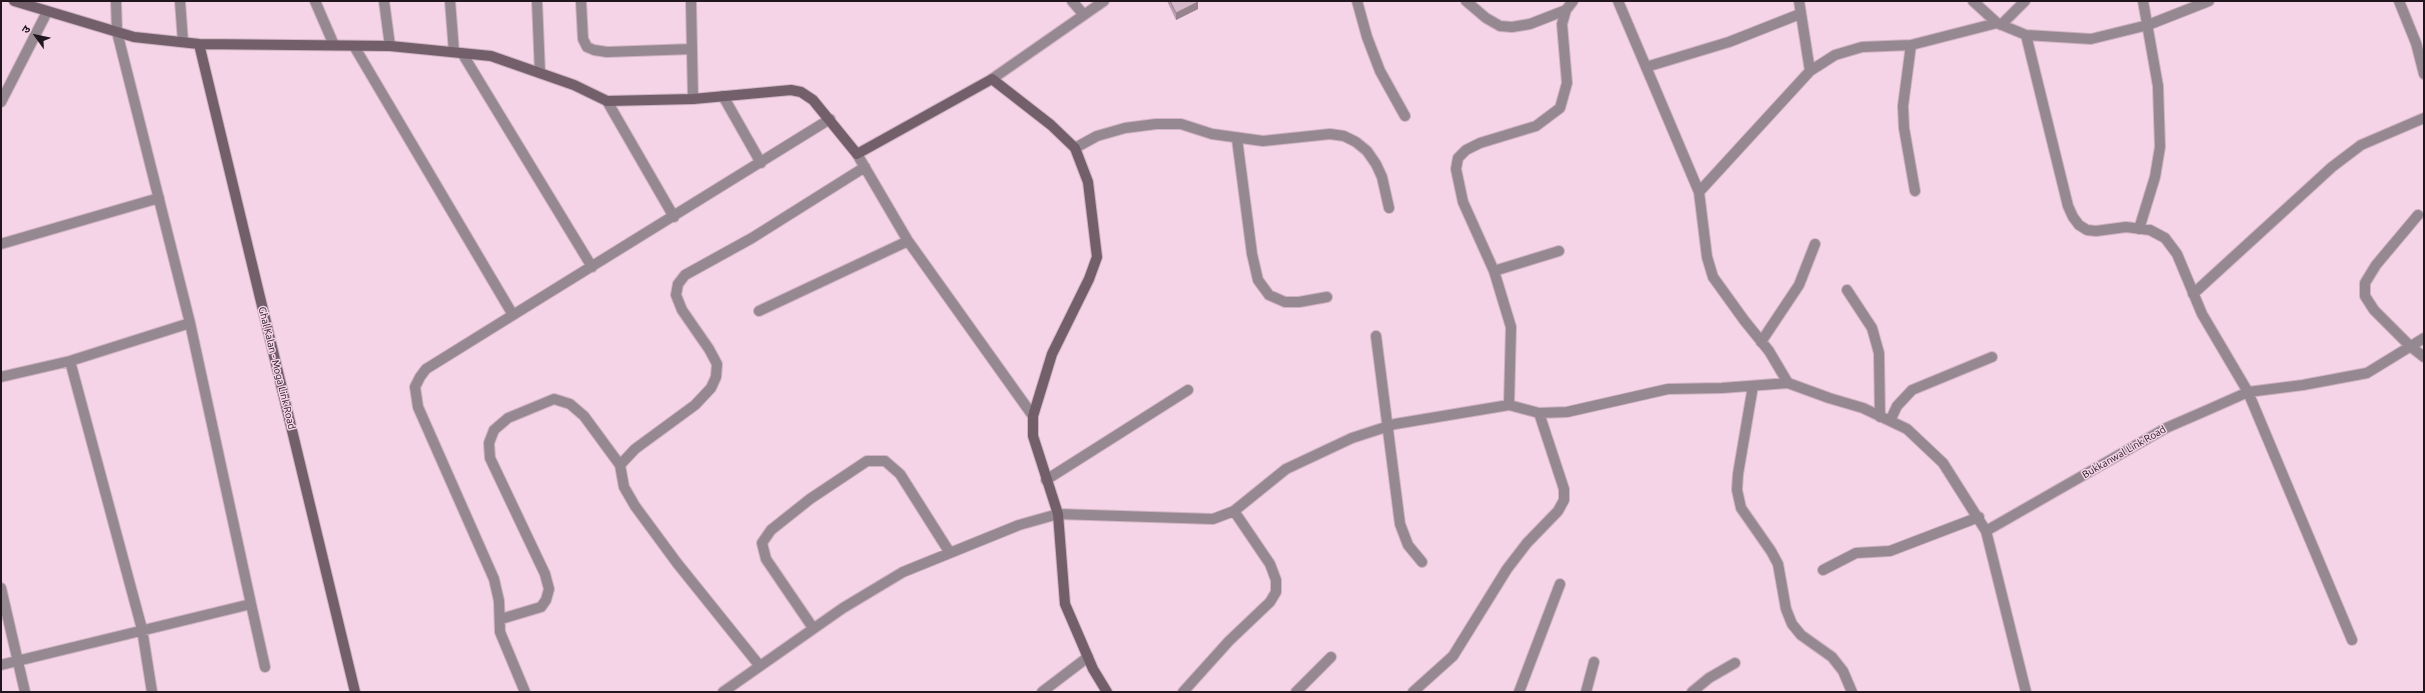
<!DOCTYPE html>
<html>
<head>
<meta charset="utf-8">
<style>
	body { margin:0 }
	#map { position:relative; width:2425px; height:693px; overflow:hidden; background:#f5d4e7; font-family:Ubuntu,"Noto Sans Devanagari",sans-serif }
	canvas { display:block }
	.frame { position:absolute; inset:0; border:2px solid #21161d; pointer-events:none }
	.north { position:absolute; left:16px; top:16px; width:40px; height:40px; -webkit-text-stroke:3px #f5d4e7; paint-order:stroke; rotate:303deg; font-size:11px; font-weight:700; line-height:16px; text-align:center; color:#21161d }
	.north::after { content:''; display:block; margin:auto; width:14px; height:18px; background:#21161d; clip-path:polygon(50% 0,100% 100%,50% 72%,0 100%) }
</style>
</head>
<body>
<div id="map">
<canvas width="2425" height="693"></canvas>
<div class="frame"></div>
<div class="north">उ</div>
</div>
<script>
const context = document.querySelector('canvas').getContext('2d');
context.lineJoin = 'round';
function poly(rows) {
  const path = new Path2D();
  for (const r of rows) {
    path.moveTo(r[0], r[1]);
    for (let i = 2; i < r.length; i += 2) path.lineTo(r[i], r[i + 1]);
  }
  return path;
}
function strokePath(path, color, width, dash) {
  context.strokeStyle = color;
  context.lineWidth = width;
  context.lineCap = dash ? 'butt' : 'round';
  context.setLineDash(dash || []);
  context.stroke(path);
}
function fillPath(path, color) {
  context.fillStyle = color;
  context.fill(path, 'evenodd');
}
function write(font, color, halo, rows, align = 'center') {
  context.font = font + ' Ubuntu,sans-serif';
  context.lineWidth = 3;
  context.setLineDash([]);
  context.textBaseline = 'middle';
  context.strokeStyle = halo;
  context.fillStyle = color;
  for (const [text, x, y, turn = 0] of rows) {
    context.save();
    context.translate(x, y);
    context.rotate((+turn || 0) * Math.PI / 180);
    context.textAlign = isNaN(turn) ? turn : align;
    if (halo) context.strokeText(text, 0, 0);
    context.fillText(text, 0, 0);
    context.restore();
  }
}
const street = poly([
	[180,1,183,42],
	[315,1,334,45],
	[384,1,390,46],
	[450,1,454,52],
	[537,1,540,73],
	[581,1,583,39,587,47,594,50,607,52,692,49],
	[691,1,693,99],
	[1072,1,1084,15],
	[1357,1,1367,37,1380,71,1405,116],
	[1466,1,1486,18,1500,26,1512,27,1530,24,1566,10],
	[1618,1,1699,192,1707,257,1713,277,1744,320,1769,351,1788,383],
	[1799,1,1810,71],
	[1973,1,1997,23,2026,35,2091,39,2148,25,2209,1],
	[2399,1,2416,43,2424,74],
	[2001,25,2025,1],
	[2026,35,2068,206,2073,217,2079,225,2087,230,2096,231,2126,227,2150,230,2165,238,2177,254,2202,314,2248,392,2352,640],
	[1911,45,1903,106,1904,128,1915,191],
	[354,46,513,315,830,119],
	[462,53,592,267],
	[1646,67,1729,42,1800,14],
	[992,79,1104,1],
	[723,96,761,163],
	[607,101,674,217],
	[1,102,47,12],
	[1237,139,1252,254,1258,280,1269,295,1285,302,1299,302,1327,297],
	[1075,148,1097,136,1125,128,1156,124,1181,124,1212,134,1263,141,1330,134,1344,136,1356,142,1367,151,1376,164,1382,177,1389,208],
	[857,154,908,241,1033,416],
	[1699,192,1810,71,1835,55,1862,47,1911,45,1997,23],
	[2418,215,2376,265,2365,283,2365,296,2374,310,2410,346,2424,357],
	[2139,229,2155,177,2160,147,2158,86,2143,1],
	[1,244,159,198],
	[1494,271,1559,251],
	[1847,290,1872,328,1879,353,1880,417],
	[2193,294,2332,167,2361,145,2424,118],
	[759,311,908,241],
	[513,315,426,369,420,377,415,387,418,407,494,579,499,601,500,632,525,692],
	[1376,336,1400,524,1408,545,1422,562],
	[1761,342,1799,285,1815,244],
	[70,361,142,629,152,692],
	[1,377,70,361,190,323],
	[1753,386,1738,474,1737,490,1741,508,1771,551,1778,564,1786,609,1792,624,1801,635,1832,657,1843,671,1852,692],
	[1509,405,1511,327,1494,271,1463,202,1456,169,1458,158,1466,150,1480,143,1536,126,1560,108,1567,83,1562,24,1566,10,1573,1],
	[1890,421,1897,406,1912,390,1992,357],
	[1046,480,1188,390],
	[1823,570,1856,553,1890,551,1979,517],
	[1,588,25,692],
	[251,604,265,667],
	[501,619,541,607,546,600,549,589,545,574,490,458,489,443,494,430,508,418,554,399,570,404,584,416,620,465],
	[813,628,766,559,762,543,771,530,810,499,867,461,885,461,900,474,950,553],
	[1,665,251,604,190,323,117,32,116,1],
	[759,665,677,563,635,506,624,487,620,465,635,449,695,405,711,388,716,377,717,364,709,349,682,310,676,295,678,284,685,275,752,238,865,167],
	[723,692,843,608,903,572,1019,525,1058,514,1213,519,1234,511,1286,469,1352,438,1395,424,1509,405,1539,413,1567,412,1668,389,1722,388,1788,383,1829,398,1863,408,1907,429,1943,463,1986,531],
	[1042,692,1088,657],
	[1183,692,1229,641,1270,602,1276,592,1276,580,1270,564,1234,511],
	[1296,692,1331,657],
	[1413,692,1453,656,1507,569,1527,543,1558,511,1564,500,1564,489,1539,413],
	[1519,692,1560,584],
	[1586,692,1594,662],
	[1692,692,1709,678,1735,663],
	[2026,692,1986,531,2166,428,2212,408,2248,392,2303,385,2367,373,2424,338]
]);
const secondary = poly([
	[14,1,134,37,199,44,390,46,491,56,574,85,607,101,693,99,791,90,801,92,813,100,857,154,992,79,1051,125,1075,148,1088,182,1097,257,1089,279,1052,354,1033,416,1033,436,1058,514,1065,604,1093,669,1107,692],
	[199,44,355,692]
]);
const wall = poly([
	[1167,1,1197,1,1198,9,1176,20]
]);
const shadedWall = poly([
	[1198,2,1198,9,1176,20,1176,13]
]);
const building = poly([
	[1170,1,1197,1,1198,2,1176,13,1170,1]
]);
const streetNames = [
	["Ghal Kalan - Moga Link Road",277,368,76],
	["Bukkanwal Link Road",2124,452,-30]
];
strokePath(street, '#cfb2c3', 12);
strokePath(secondary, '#cfb2c3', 12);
strokePath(street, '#968890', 10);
strokePath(secondary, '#725f6a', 10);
fillPath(wall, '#ba9faf');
fillPath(shadedWall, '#97828e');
fillPath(building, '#d8b9cb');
strokePath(building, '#97828e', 1);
write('10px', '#21161d', '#f5d4e7', streetNames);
</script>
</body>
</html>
